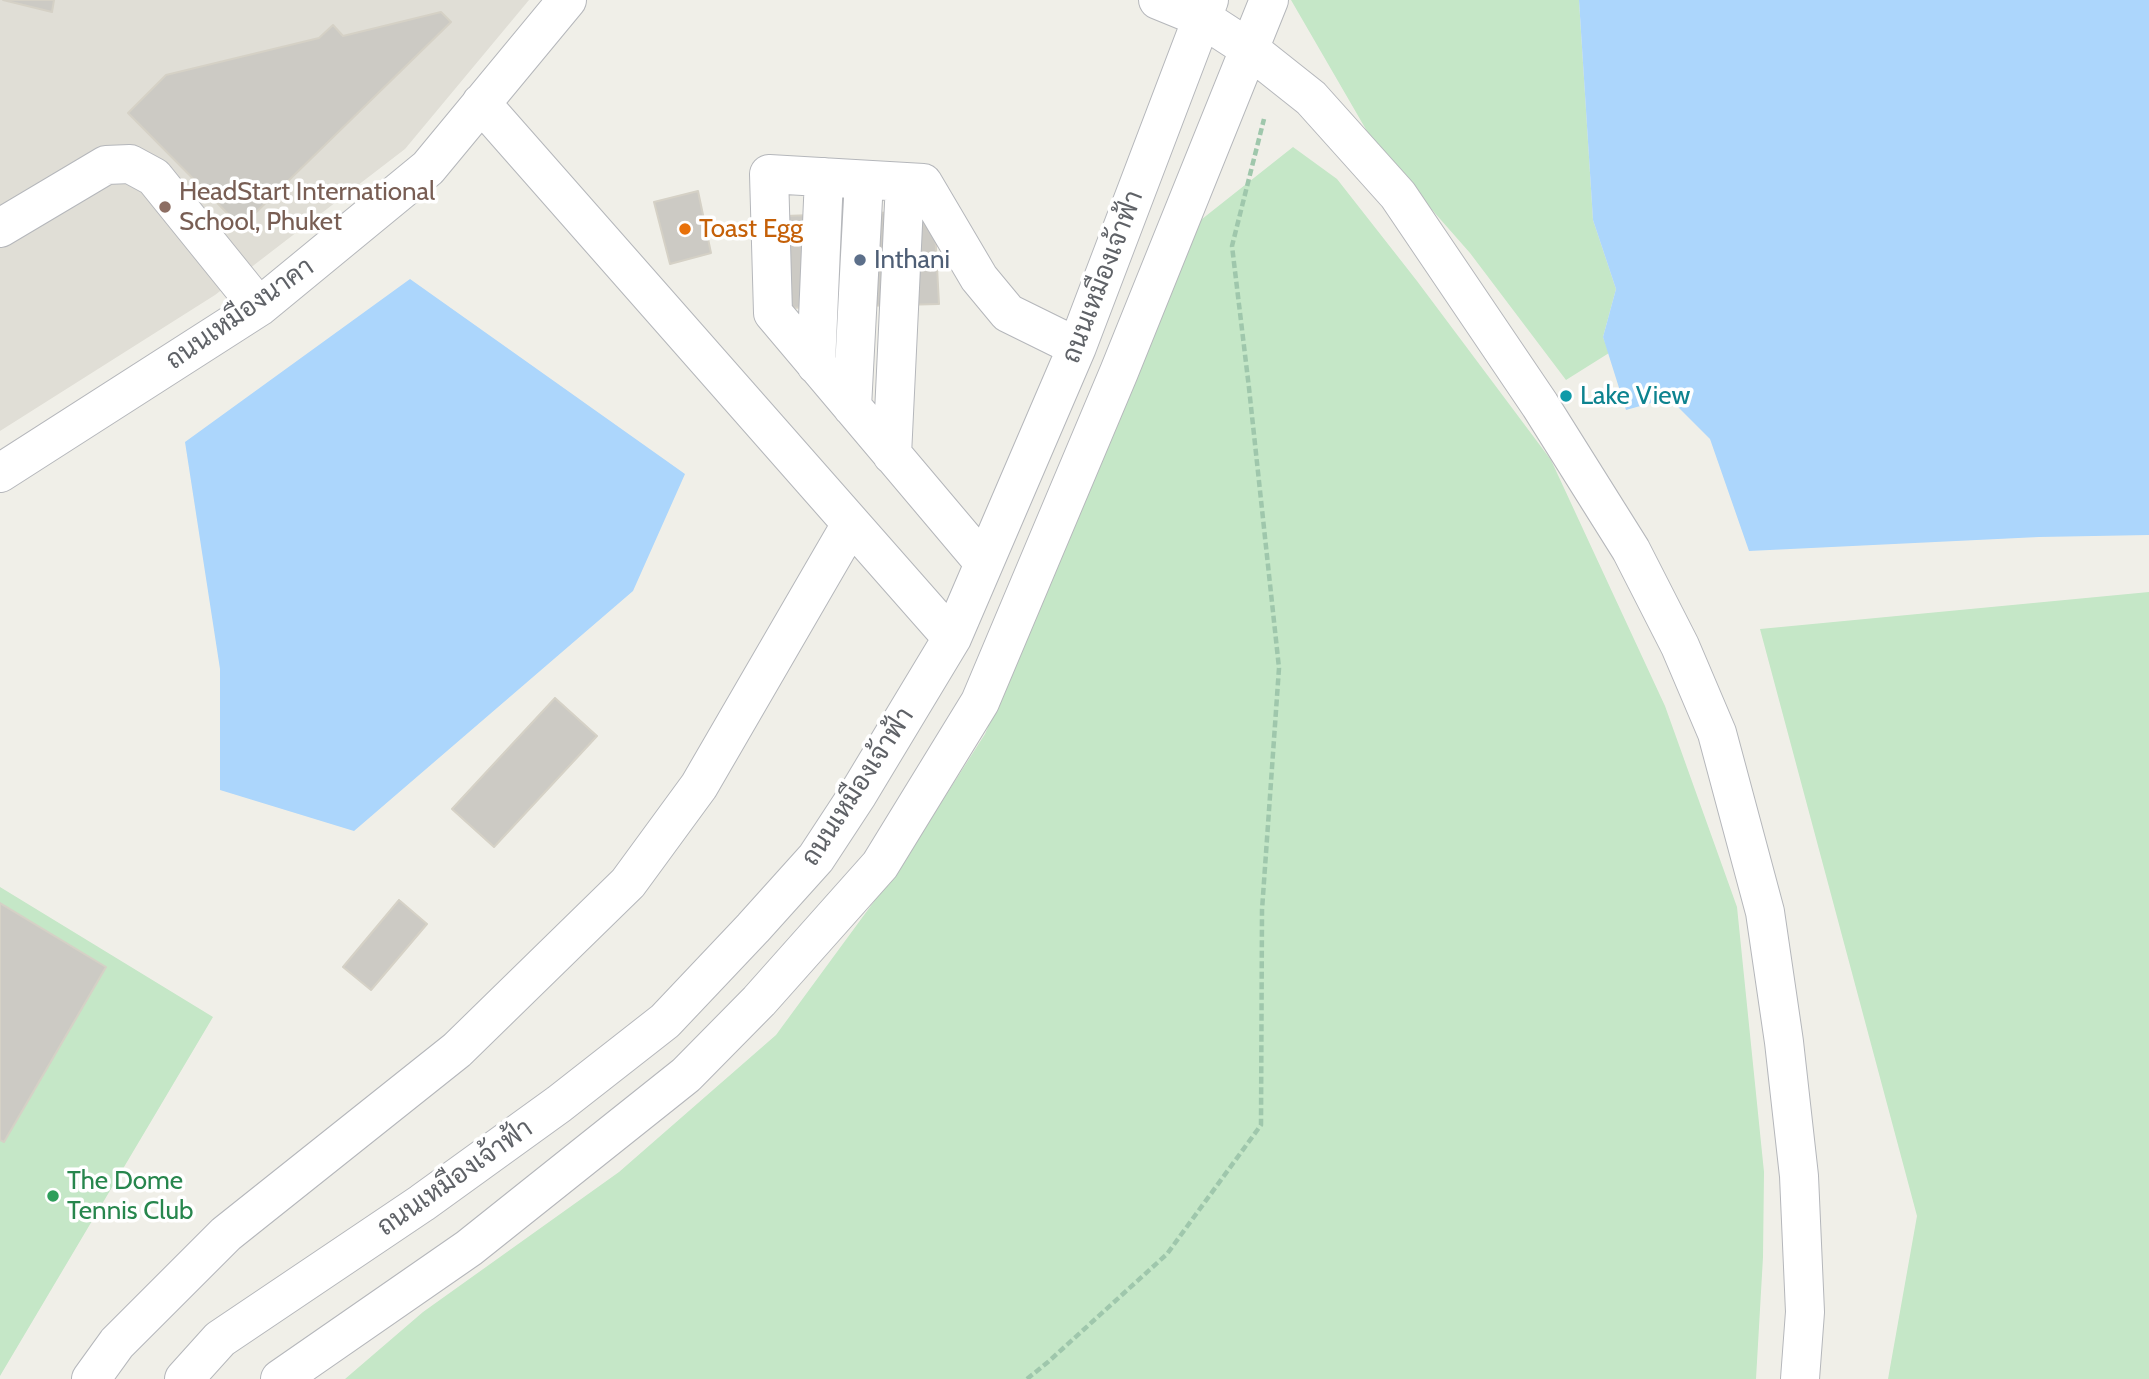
<!DOCTYPE html>
<html>
<head>
<meta charset="utf-8">
<style>
	body { margin:0 }
	canvas { display:block; background:#f0efe8 }
</style>
</head>
<body>
<canvas width="2149" height="1379"></canvas>
<script>
const context = document.querySelector('canvas').getContext('2d');
context.lineJoin = 'round';
function fillPath(path, color) {
  context.fillStyle = color;
  context.fill(path, 'evenodd');
}
function poly(rows) {
  const path = new Path2D();
  for (const r of rows) {
    path.moveTo(r[0], r[1]);
    for (let i = 2; i < r.length; i += 2) path.lineTo(r[i], r[i + 1]);
  }
  return path;
}
function strokePath(path, color, width, dash) {
  context.strokeStyle = color;
  context.lineWidth = width;
  context.lineCap = dash ? 'butt' : 'round';
  context.setLineDash(dash || []);
  context.stroke(path);
}
function write(font, color, halo, rows, align = 'center') {
  context.font = font + ' Cabin,Sarabun,sans-serif';
  context.lineWidth = 7;
  context.setLineDash([]);
  context.textBaseline = 'middle';
  context.strokeStyle = halo;
  context.fillStyle = color;
  for (const [text, x, y, turn = 0] of rows) {
    context.save();
    context.translate(x, y);
    context.rotate((+turn || 0) * Math.PI / 180);
    context.textAlign = isNaN(turn) ? turn : align;
    if (halo) context.strokeText(text, 0, 0);
    context.fillText(text, 0, 0);
    context.restore();
  }
}
const education = poly([
	[0,0,529,0,405,149,215,295,0,431]
]);
const green = poly([
	[1291,0,1579,0,1593,220,1616,289,1603,337,1609,353,1566,380,1470,253,1375,145],
	[1293,147,1337,179,1417,281,1551,460,1665,706,1737,907,1764,1172,1763,1257,1756,1379,345,1379,423,1312,619,1172,776,1035,903,862,985,734,1197,223],
	[2149,592,2149,1379,1888,1379,1917,1216,1760,629],
	[0,887,213,1017,0,1376]
]);
const water = poly([
	[1579,0,2149,0,2149,535,2039,537,1749,551,1710,439,1669,398,1626,410,1603,337,1616,289,1593,220],
	[410,279,685,474,633,591,354,831,220,790,220,669,185,442]
]);
const building = poly([
	[3,0,54,0,52,12,3,0],
	[441,12,451,22,241,227,128,113,166,75,319,38,333,25,343,36,441,12],
	[698,191,711,253,670,264,654,202,698,191],
	[934,211,939,304,784,308,784,216,934,211],
	[555,698,597,736,494,847,452,809,555,698],
	[399,900,427,924,371,990,343,967,399,900],
	[0,903,106,967,4,1142,0,1140,0,903]
]);
const path = poly([
	[1027,1379,1048,1362,1167,1254,1261,1125,1262,910,1279,668,1249,388,1232,246,1264,119]
]);
const minor = poly([
	[1158,0,1202,18,1248,48,1311,98,1398,195,1540,405,1631,550,1680,646,1717,733,1765,912,1784,1042,1799,1176,1805,1312,1800,1379],
	[481,103,952,638],
	[0,228,106,165,130,164,154,177,259,307],
	[816,365,824,177],
	[852,407,864,180],
	[892,455,905,183],
	[0,473,259,307,428,168,567,0],
	[984,563,773,313,769,174,923,183,979,278,1008,313,1077,347],
	[91,1379,117,1343,226,1234,457,1050,628,883,699,786,851,524],
	[184,1379,220,1339,422,1203,559,1104,665,1021,753,928,816,858,858,794,952,638,1077,347,1209,0],
	[280,1379,469,1248,686,1075,759,1001,880,865,980,702,1119,372,1269,0]
]);
const markers = [
	[165,207,7,"#8d6e63"],
	[685,229,7,"#e8710a"],
	[860,260,7,"#5c6f8a"],
	[1566,396,7,"#0f9aa8"],
	[53,1196,7,"#2e9e5b"]
];
const educationNames = [
	["HeadStart International",179,192],
	["School, Phuket",179,222]
];
const foodNames = [
	["Toast Egg",699,229]
];
const serviceNames = [
	["Inthani",874,260]
];
const streetNames = [
	["ถนนเหมืองเจ้าฟ้า",1103,277,-69],
	["ถนนเหมืองนาคา",240,314,-35],
	["ถนนเหมืองเจ้าฟ้า",858,787,-57],
	["ถนนเหมืองเจ้าฟ้า",455,1178,-35]
];
const cultureNames = [
	["Lake View",1580,396]
];
const leisureNames = [
	["The Dome",67,1181],
	["Tennis Club",67,1211]
];
fillPath(education, '#e0ded6');
fillPath(green, '#c5e7c7');
fillPath(water, '#acd6fc');
fillPath(building, '#cccac4');
strokePath(building, '#d5d1c6', 2);
strokePath(minor, '#b5b7bb', 40);
strokePath(path, '#9fc7ac', 4.5, [7, 3.5]);
strokePath(minor, '#fff', 38);
for (const [x, y, r, color] of markers) {
  const dot = new Path2D();
  dot.arc(x, y, r, 0, 2 * Math.PI);
  context.fillStyle = color;
  context.fill(dot);
  strokePath(dot, '#fff', 2.5);
}
write('26px', '#785e54', '#fff', educationNames, 'left');
write('26px', '#c56008', '#fff', foodNames, 'left');
write('26px', '#4e5e75', '#fff', serviceNames, 'left');
write('26px', '#5f6267', '#fff', streetNames);
write('26px', '#0d838f', '#fff', cultureNames, 'left');
write('26px', '#27864d', '#fff', leisureNames, 'left');
</script>
</body>
</html>
